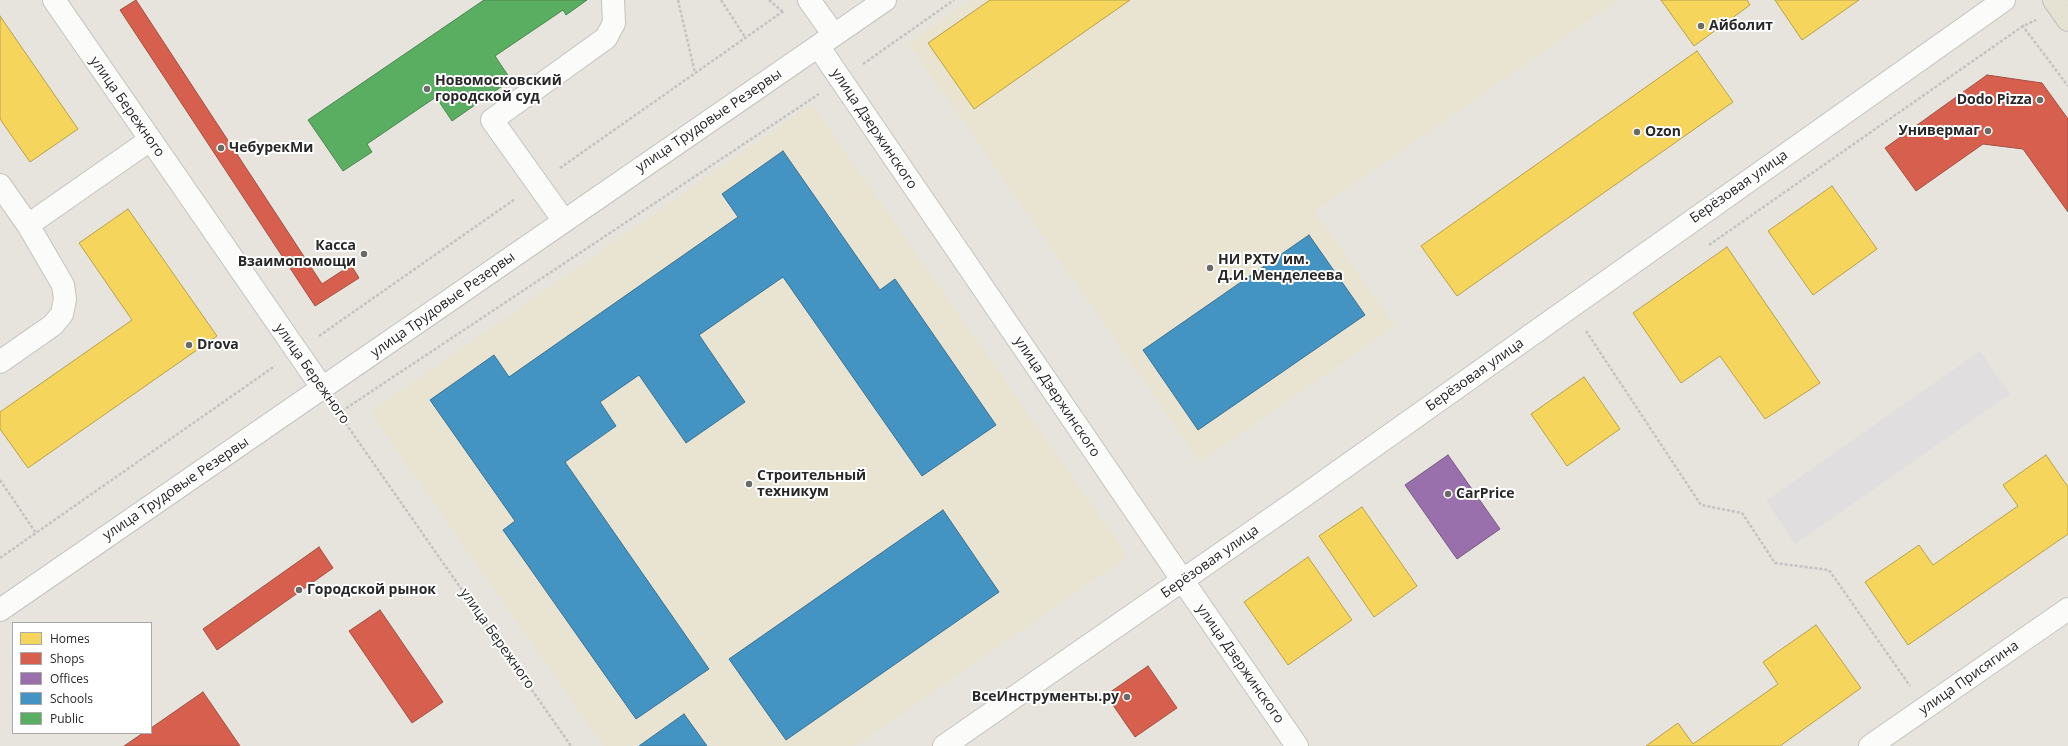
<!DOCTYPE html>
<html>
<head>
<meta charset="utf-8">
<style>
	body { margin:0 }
	#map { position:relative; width:2068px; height:746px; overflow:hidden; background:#e6e4dd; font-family:"Open Sans",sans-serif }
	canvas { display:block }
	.legend { position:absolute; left:12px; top:622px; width:140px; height:112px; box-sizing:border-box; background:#fff; border:1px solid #a9a9a9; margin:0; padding:5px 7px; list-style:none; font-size:12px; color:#282828 }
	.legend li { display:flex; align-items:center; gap:8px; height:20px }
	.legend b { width:20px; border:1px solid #a9a9a9 }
</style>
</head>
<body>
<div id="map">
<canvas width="2068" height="746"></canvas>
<ul class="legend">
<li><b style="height:11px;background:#f6d55c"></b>Homes</li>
<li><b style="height:11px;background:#d6604d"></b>Shops</li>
<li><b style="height:11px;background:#9970ab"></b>Offices</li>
<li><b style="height:11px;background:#4393c3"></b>Schools</li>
<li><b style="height:11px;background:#5aae61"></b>Public</li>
</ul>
</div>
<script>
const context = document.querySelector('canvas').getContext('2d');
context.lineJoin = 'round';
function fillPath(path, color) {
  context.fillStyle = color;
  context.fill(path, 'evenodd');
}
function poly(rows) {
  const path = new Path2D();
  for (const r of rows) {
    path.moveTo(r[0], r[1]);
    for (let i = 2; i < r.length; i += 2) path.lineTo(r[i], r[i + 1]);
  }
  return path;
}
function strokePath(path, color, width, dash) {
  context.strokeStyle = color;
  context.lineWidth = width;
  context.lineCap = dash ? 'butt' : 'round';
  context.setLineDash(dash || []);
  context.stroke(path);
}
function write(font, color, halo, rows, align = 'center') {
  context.font = font + ' "Open Sans",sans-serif';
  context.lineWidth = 4;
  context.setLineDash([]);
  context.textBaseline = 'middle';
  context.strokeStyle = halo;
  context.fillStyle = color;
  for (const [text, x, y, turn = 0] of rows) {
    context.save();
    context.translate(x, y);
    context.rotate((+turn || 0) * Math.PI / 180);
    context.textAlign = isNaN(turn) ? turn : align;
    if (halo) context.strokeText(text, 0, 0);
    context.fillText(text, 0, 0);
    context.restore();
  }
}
const industrial = poly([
	[1980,351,2010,394,1795,544,1766,501]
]);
const education = poly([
	[970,0,1618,0,1315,211,1395,326,1200,462,908,43],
	[812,104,1128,556,856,746,603,746,370,412]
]);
const homes = poly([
	[990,0,1130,0,974,109,928,43,990,0],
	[1661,0,1747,0,1750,5,1694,46,1661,0],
	[1775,0,1859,0,1802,40,1775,0],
	[0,16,78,129,30,162,0,119,0,16],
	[1697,51,1733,102,1457,296,1421,246,1697,51],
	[1832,186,1877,249,1813,295,1768,231,1832,186],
	[128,209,217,336,28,468,0,429,0,412,132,320,79,243,128,209],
	[1727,247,1820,383,1765,419,1720,356,1681,383,1633,313,1727,247],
	[1584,377,1620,429,1567,466,1531,414,1584,377],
	[2046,455,2068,487,2068,534,1908,645,1865,582,1919,545,1933,565,2018,506,2003,485,2046,455],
	[1362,507,1417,586,1374,617,1319,536,1362,507],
	[1308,557,1352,620,1288,665,1244,602,1308,557],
	[1816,625,1861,688,1780,746,1646,746,1678,723,1693,744,1778,684,1763,662,1816,625]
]);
const shops = poly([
	[136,0,322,284,351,265,359,278,315,306,120,10,136,0],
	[1987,75,2042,83,2068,119,2068,212,2023,149,1983,144,1916,191,1885,148,1987,75],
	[319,547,333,568,217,650,203,629,319,547],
	[380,610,443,702,412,723,349,631,380,610],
	[1148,666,1177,708,1135,737,1106,695,1148,666],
	[203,692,240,746,124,746,143,733,151,733,151,728,203,692]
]);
const offices = poly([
	[1448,455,1500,529,1457,559,1405,485,1448,455]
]);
const schools = poly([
	[783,151,880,290,895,279,996,425,922,476,783,277,699,335,745,402,686,443,639,375,600,402,616,426,565,462,709,669,636,719,503,530,515,521,430,400,494,355,509,377,738,217,722,194,783,151],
	[1309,235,1365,315,1198,430,1143,350,1309,235],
	[943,510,999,592,786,740,729,659,943,510],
	[684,714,707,746,639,746,684,714]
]);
const public = poly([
	[484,0,587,0,566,15,563,10,495,56,511,80,452,121,436,97,367,144,372,152,343,171,308,120,484,0]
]);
const path = poly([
	[678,0,695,73],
	[721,0,745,37],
	[769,0,783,12],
	[2022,25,2068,86],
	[863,64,954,0],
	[560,168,785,10],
	[1709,245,2023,26,2036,20],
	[1586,331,1701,505,1742,513,1775,563,1829,570,1910,686],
	[319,336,515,199],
	[337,411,571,746],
	[342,411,819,94],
	[0,480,36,533],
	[0,558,275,366]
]);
const minor = poly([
	[54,0,323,389],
	[809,0,834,35],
	[818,46,1183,581,1297,746],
	[0,185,28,225,63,285,65,299,62,314,53,325,0,362],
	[564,221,492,120,606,38,614,23,613,0],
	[28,225,150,140],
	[0,610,885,0],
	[944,746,1301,498,2004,0],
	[1870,746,2068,609]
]);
const major = poly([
	[2054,0,2068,20]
]);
const markers = [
	[1701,26,4,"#6a6a67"],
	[427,89,4,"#6a6a67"],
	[2040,100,4,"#6a6a67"],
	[1988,131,4,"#6a6a67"],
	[1637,132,4,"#6a6a67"],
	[221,148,4,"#6a6a67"],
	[364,254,4,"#6a6a67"],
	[1210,268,4,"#6a6a67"],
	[189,345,4,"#6a6a67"],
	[749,484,4,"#6a6a67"],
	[1448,494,4,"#6a6a67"],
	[299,590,4,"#6a6a67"],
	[1127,697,4,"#6a6a67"]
];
const poiNames = [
	["Айболит",1709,26],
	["Новомосковский",435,81],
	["городской суд",435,97],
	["Dodo Pizza",2032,100,"right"],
	["Универмаг",1980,131,"right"],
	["Ozon",1645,132],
	["ЧебурекМи",229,148],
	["Касса",356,246,"right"],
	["Взаимопомощи",356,262,"right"],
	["НИ РХТУ им.",1218,260],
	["Д.И. Менделеева",1218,276],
	["Drova",197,345],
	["Строительный",757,476],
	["техникум",757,492],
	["CarPrice",1456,494],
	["Городской рынок",307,590],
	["ВсеИнструменты.ру",1119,697,"right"]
];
const streetNames = [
	["улица Бережного",127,107,55],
	["улица Трудовые Резервы",709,121,-34],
	["улица Дзержинского",874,129,56],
	["Берёзовая улица",1739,187,-35],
	["улица Трудовые Резервы",443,305,-35],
	["улица Бережного",312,374,55],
	["Берёзовая улица",1475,375,-35],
	["улица Дзержинского",1057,397,56],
	["улица Трудовые Резервы",176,489,-34],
	["Берёзовая улица",1210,562,-35],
	["улица Бережного",497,639,55],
	["улица Дзержинского",1240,664,55],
	["улица Присягина",1969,678,-35]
];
fillPath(industrial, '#e1dee0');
fillPath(education, '#e9e4d2');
fillPath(homes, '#f6d55c');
strokePath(homes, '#b8a14c', 1);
fillPath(shops, '#d6604d');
strokePath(shops, '#a24f42', 1);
fillPath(offices, '#9970ab');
strokePath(offices, '#775a84', 1);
fillPath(schools, '#4393c3');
strokePath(schools, '#3b7394', 1);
fillPath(public, '#5aae61');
strokePath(public, '#4b8650', 1);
strokePath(minor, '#c4c3c3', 24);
strokePath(major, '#c3c2c0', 24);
strokePath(path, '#c4c3c3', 2.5, [3, 2]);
strokePath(minor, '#fbfbfa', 22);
strokePath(major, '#e5e2d3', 22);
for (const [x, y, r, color] of markers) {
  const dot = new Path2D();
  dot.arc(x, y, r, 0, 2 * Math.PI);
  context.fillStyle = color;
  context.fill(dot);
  strokePath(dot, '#fff', 1.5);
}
write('bold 14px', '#282828', '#fff', poiNames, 'left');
write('14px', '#282828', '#fff', streetNames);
</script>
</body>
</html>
